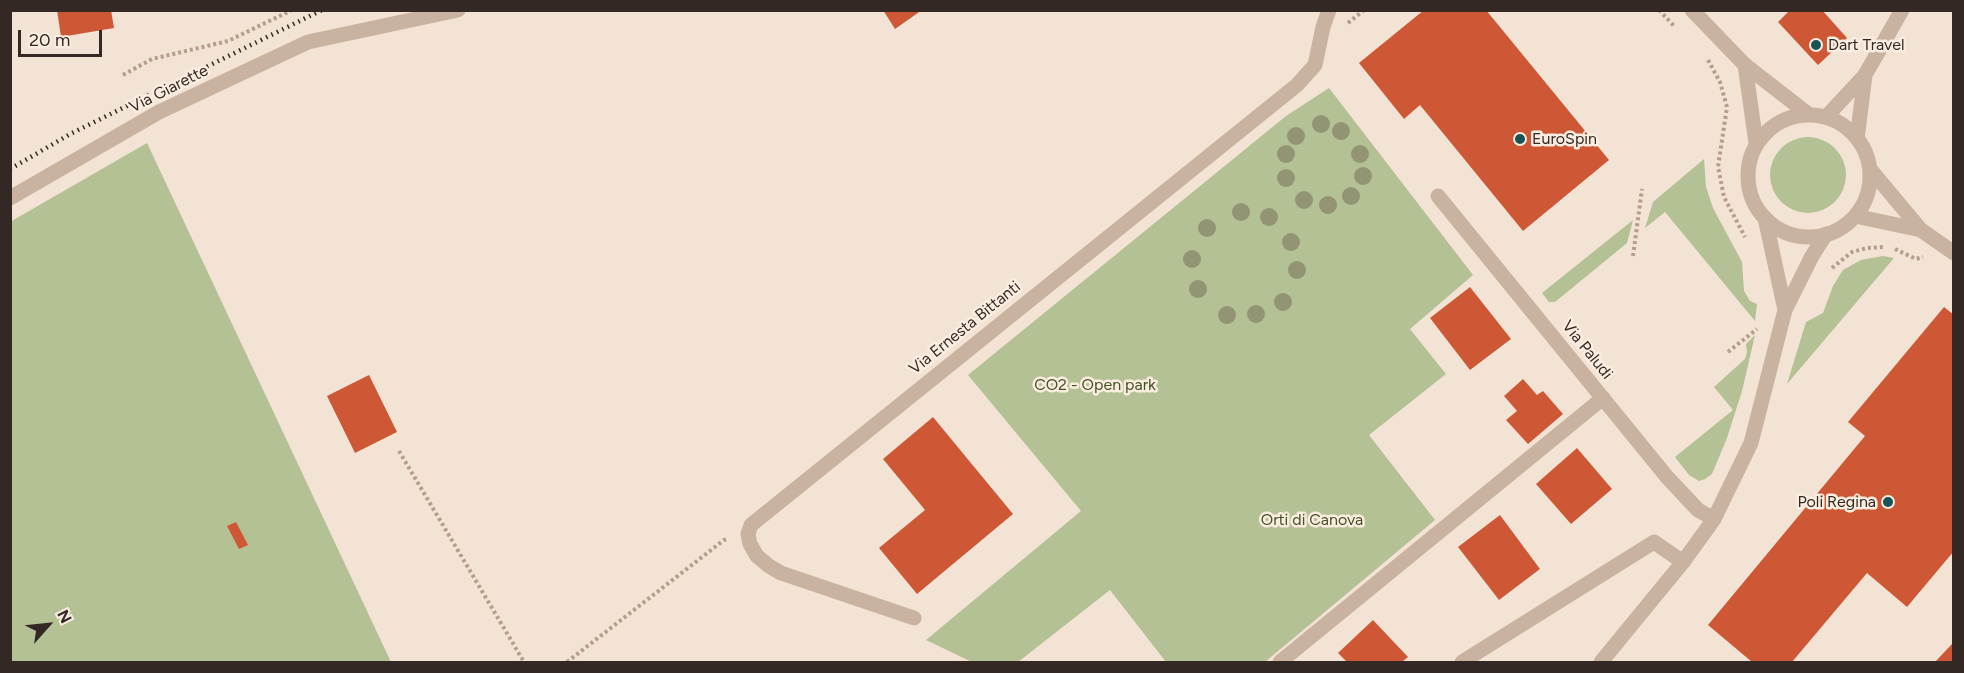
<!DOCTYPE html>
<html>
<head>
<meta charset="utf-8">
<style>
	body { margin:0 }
	#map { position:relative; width:1964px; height:673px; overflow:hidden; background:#f2e3d4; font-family:Figtree,sans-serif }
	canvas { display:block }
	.frame { position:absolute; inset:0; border:12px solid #332824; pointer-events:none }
	.north { position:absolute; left:18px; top:595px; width:60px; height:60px; -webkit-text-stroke:4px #faede0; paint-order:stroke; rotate:63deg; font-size:16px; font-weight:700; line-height:24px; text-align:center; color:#332824 }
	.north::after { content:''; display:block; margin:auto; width:21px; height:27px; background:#332824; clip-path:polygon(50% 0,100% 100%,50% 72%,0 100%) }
	.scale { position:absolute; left:18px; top:30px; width:84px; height:27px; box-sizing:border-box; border:3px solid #332824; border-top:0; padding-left:8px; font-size:18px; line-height:21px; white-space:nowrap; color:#332824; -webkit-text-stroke:4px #faede0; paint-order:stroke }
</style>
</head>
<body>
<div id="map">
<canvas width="1964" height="673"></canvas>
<div class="frame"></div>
<div class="north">N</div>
<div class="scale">20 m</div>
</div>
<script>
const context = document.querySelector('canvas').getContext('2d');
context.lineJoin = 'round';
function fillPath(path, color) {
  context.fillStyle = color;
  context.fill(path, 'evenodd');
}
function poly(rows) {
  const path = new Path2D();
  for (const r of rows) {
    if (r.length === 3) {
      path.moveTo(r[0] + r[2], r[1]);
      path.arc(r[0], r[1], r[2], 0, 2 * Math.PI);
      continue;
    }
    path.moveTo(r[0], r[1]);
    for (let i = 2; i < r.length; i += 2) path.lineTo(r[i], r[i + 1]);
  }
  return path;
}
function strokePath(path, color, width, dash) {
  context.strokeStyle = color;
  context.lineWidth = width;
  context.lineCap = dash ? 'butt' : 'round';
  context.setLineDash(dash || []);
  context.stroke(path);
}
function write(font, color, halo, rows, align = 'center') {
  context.font = font + ' Figtree,sans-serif';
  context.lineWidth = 5;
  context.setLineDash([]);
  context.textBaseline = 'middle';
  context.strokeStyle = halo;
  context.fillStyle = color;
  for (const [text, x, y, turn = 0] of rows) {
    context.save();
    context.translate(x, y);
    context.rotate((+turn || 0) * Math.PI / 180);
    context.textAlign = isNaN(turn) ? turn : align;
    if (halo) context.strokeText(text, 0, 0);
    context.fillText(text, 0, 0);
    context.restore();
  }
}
const green = poly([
	[1329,88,1473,275,1410,329,1446,374,1369,435,1435,520,1265,662,1166,662,1110,590,1018,662,972,662,926,640,1081,511,968,375,1286,116],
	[1808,175,38],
	[147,143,391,662,11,662,10,222],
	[1704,159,1706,187,1713,208,1742,262,1744,291,1750,301,1757,304,1755,321,1665,212,1645,228,1653,202],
	[1633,220,1627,243,1555,302,1549,302,1542,293],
	[1883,256,1894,258,1787,384,1806,322,1823,313,1833,286,1843,270,1861,260],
	[1755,335,1742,391,1727,438,1712,474,1705,479,1699,481,1689,475,1675,457,1733,410,1714,387,1745,359,1747,352,1746,344]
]);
const building = poly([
	[57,10,111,10,114,28,61,37],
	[883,10,922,10,895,29],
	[1424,10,1486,10,1609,160,1523,231,1420,105,1404,119,1359,63],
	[1790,10,1822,10,1847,38,1818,65,1778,22],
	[1470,287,1511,339,1470,370,1430,318],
	[1944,307,1954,315,1954,551,1907,607,1867,573,1792,662,1752,662,1708,625,1865,436,1848,422],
	[369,375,397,432,355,453,327,396],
	[1523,379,1537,395,1543,391,1563,414,1528,444,1506,420,1517,411,1504,396],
	[933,417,1013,514,917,594,879,548,925,510,883,459],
	[1577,448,1612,489,1571,524,1536,484],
	[1500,515,1540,569,1499,600,1458,547],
	[236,522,248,545,239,549,227,526],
	[1373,620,1408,657,1402,662,1347,662,1338,653],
	[1952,644,1954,646,1954,662,1935,662]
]);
const path = poly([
	[1659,10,1675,27],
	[1348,23,1364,10],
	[1708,60,1720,82,1727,107,1718,167,1724,197,1745,237],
	[123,75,152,59,228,41,292,10],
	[1895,249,1916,259,1923,257],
	[1633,256,1642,189],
	[1832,268,1852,252,1867,248,1884,247],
	[1728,352,1757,329],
	[399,451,524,662],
	[567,662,724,540,728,539]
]);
const service = poly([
	[1280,662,1603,398],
	[1462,662,1654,542,1683,562]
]);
const minor = poly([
	[1692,10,1745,65,1808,114],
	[1745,65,1756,143],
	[1438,196,1667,477,1698,510,1714,519],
	[10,198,159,112,308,42,458,10],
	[1765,218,1785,310],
	[914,618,781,573,769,566,757,556,750,544,748,534,751,525,1297,85,1315,65,1323,27,1329,10],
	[1601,662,1683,562,1714,519,1751,443,1785,310,1812,256,1826,234]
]);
const tertiary = poly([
	[1809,176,61],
	[1826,117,1865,75,1902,10],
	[1857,139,1865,75],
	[1870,169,1921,230,1954,253],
	[1855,216,1921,230]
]);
const rail = poly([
	[10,169,72,133,322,10]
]);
const trees = [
	[1321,124],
	[1341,131],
	[1296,136],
	[1286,154],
	[1360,154],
	[1363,176],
	[1286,178],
	[1351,196],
	[1304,200],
	[1328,205],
	[1241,212],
	[1269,217],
	[1207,228],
	[1291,242],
	[1192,259],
	[1297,270],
	[1198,289],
	[1283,302],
	[1256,314],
	[1227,315]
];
const markers = [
	[1816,45,6,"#175357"],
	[1520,139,6,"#175357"],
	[1888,502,6,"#175357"]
];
const poiNames = [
	["Dart Travel",1828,45],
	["EuroSpin",1532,139],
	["Poli Regina",1876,502,"right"]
];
const streetNames = [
	["Via Giarette",169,89,-27],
	["Via Ernesta Bittanti",965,328,-39],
	["Via Paludi",1587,350,51]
];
const parkNames = [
	["CO2 - Open park",1095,385],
	["Orti di Canova",1312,520]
];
fillPath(green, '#b3c194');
fillPath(building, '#ce5836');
strokePath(path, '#b69c8a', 4, [3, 3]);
strokePath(service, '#cab2a0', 15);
strokePath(minor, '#cab2a0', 15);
strokePath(tertiary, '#cab2a0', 15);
strokePath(rail, '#332824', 4.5, [1.5, 4.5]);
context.fillStyle = '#929474';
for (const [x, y] of trees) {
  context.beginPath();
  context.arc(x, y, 9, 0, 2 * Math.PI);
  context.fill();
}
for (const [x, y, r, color] of markers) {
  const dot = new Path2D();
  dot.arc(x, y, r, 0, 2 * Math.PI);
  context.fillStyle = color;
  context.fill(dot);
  strokePath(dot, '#faede0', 2);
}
write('16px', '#332824', '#faede0', poiNames, 'left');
write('16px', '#332824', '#faede0', streetNames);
write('16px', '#435326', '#faede0', parkNames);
</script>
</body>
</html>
